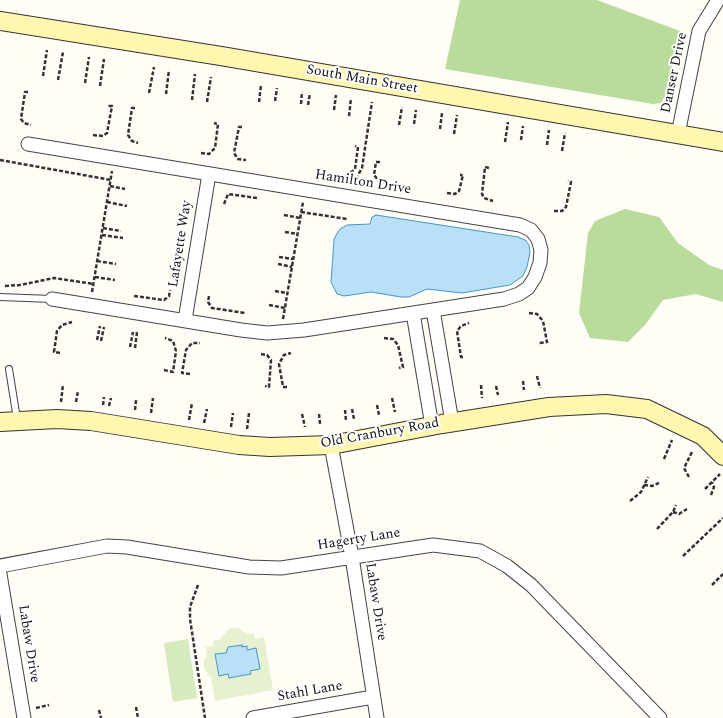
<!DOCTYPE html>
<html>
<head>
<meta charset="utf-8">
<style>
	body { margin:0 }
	canvas { display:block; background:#fffdf5 }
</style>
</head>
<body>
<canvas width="723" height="718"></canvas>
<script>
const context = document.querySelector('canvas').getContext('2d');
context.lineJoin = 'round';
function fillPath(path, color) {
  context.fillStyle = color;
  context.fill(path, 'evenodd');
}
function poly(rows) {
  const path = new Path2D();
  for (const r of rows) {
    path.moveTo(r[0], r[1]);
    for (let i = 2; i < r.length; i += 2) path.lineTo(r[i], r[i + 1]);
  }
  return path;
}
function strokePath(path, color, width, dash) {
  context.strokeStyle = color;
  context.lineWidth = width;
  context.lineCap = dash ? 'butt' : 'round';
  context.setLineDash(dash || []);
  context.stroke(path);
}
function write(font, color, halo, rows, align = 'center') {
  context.font = font + ' Spectral,serif';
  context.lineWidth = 4;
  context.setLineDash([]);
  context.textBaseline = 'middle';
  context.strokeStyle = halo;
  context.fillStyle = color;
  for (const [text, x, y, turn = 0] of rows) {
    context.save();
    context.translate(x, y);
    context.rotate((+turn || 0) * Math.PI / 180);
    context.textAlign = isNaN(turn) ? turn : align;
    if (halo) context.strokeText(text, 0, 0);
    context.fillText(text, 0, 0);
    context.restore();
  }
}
const green = poly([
	[188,639,197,698,173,702,164,643]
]);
const forest = poly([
	[460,0,597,0,680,31,665,96,661,103,653,104,445,69],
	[625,209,659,217,678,243,709,265,723,270,723,302,696,294,663,300,645,325,628,342,590,338,579,313,588,233,595,221]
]);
const pitch = poly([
	[230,628,238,628,247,634,254,634,255,639,264,637,273,690,215,701,211,677,208,675,204,668,204,659,207,656,206,647,213,646,214,640,219,640]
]);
const water = poly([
	[376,215,518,237,525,240,529,245,530,252,527,267,523,276,510,285,462,293,427,289,409,297,401,297,371,292,344,296,337,294,331,282,334,240,336,235,340,229,347,225,370,224,372,217,376,215],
	[242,645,242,647,247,646,247,650,256,648,260,669,250,671,251,674,229,678,228,674,219,676,215,654,226,653,228,647,242,645]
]);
const path = poly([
	[43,76,47,50],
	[58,80,63,52],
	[85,83,89,57],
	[100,86,104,59],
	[28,92,25,92,21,119,24,123,31,125],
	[149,93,154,67],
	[166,94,169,70],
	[192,100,195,74],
	[275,101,277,88],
	[207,102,211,77],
	[259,102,261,85],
	[301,104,302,92],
	[308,105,310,93],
	[135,108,132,108,128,135,132,141,138,143],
	[334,110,336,95],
	[349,116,351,98],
	[414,124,416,110],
	[399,125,402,107],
	[242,127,239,127,234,153,238,159,246,160],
	[440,129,442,113],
	[454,134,457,115],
	[93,135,103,136,107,133,112,106,108,106],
	[521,140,523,126],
	[505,142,508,122],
	[547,145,549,130],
	[562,151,565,133],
	[201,153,209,154,215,148,218,124,214,123],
	[0,160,111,180],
	[380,162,376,162,374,175,379,181,387,183],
	[489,168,485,167,482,194,484,198,493,201],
	[340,177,345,177,355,169,358,147,355,146],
	[353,184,362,168,372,102],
	[110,186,125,189],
	[447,193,455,194,459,191,463,175,460,175],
	[107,202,127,206],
	[224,204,228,194,257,198,257,200],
	[554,211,562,211,566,207,571,182,568,181],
	[301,212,347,219],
	[284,215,300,218],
	[103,228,121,231],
	[285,232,298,234],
	[102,235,123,238],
	[279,257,293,259],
	[97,261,116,264],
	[278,264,292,267],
	[95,277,115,280],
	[5,286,20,285,54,278,94,284],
	[275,291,287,293],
	[92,292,112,171],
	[134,296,164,300,169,296,170,290],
	[209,296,208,302,212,308,245,313],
	[269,305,285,308],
	[529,313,537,314,543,321,547,342,539,343],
	[283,319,303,202],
	[384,338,393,339,398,345,403,367,399,368],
	[97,340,100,326],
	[101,341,104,327],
	[130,347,133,332],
	[135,348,137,332],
	[60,353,54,352,57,331,62,325,72,322],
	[261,354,267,355,271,360,269,387,265,386],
	[463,357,461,357,457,331,461,326,469,323],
	[164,370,173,372,176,351,173,341,165,338],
	[190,374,182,373,186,350,192,343,200,343],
	[537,376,540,388],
	[523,381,524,390],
	[481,385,482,398],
	[496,386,498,395],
	[287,387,283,387,279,364,284,355,291,353],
	[392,398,395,412],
	[61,402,63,384],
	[76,402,78,391],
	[103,405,104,397],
	[377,405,379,415],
	[109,406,111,398],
	[352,409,354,419],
	[135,410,136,400],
	[345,410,346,421],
	[151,413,153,398],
	[302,414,305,427],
	[319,414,320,424],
	[189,420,192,403],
	[204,423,207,409],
	[231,427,233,413],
	[247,429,249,413],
	[664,459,672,440],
	[689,477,684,468,692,452],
	[644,485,652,486,659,483],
	[705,489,720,474],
	[711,495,714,487,712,482],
	[630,501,641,492,648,477],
	[673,512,679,514,687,509],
	[657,529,673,512,676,505],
	[683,556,723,518],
	[198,585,190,607,190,619,205,718],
	[712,585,723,574],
	[136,707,138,718],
	[36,708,49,705],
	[99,710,101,718]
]);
const lane = poly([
	[0,297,52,299],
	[9,369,17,419]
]);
const street = poly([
	[678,134,699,31,718,0],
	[28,144,520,225,531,230,538,239,541,250,540,263,535,277,528,288,519,294,504,299,304,330,267,333,241,330,52,299],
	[433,310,452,422],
	[413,313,432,426],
	[185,320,209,174],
	[331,445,352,557,377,718],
	[0,566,107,546,127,547,249,567,281,568,433,545,480,551,507,566,531,585,660,718],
	[0,574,24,718],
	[253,718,373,697]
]);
const secondary = poly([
	[0,21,221,56,723,142],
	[0,422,57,419,91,421,239,445,270,447,331,445,442,424,549,407,606,404,647,409,703,436,723,456]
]);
const streetNames = [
	["Danser Drive",675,73,-78],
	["South Main Street",362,80,10],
	["Hamilton Drive",363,183,9],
	["Lafayette Way",181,244,-81],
	["Old Cranbury Road",380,434,-10],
	["Hagerty Lane",359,540,-9],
	["Labaw Drive",375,602,81],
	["Labaw Drive",28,644,81],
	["Stahl Lane",310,692,-10]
];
fillPath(green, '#d5ebbd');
fillPath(forest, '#b9dc9c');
fillPath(pitch, '#e6f2cf');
fillPath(water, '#b9e0f7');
strokePath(water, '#3f96cf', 1);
strokePath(lane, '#444', 8);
strokePath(street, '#444', 15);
strokePath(secondary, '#333', 20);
strokePath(path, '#333', 2.5, [4, 2]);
strokePath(lane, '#fff', 6);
strokePath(street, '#fff', 13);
strokePath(secondary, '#fff6b0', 18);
write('14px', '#111', '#fff', streetNames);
</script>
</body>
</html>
